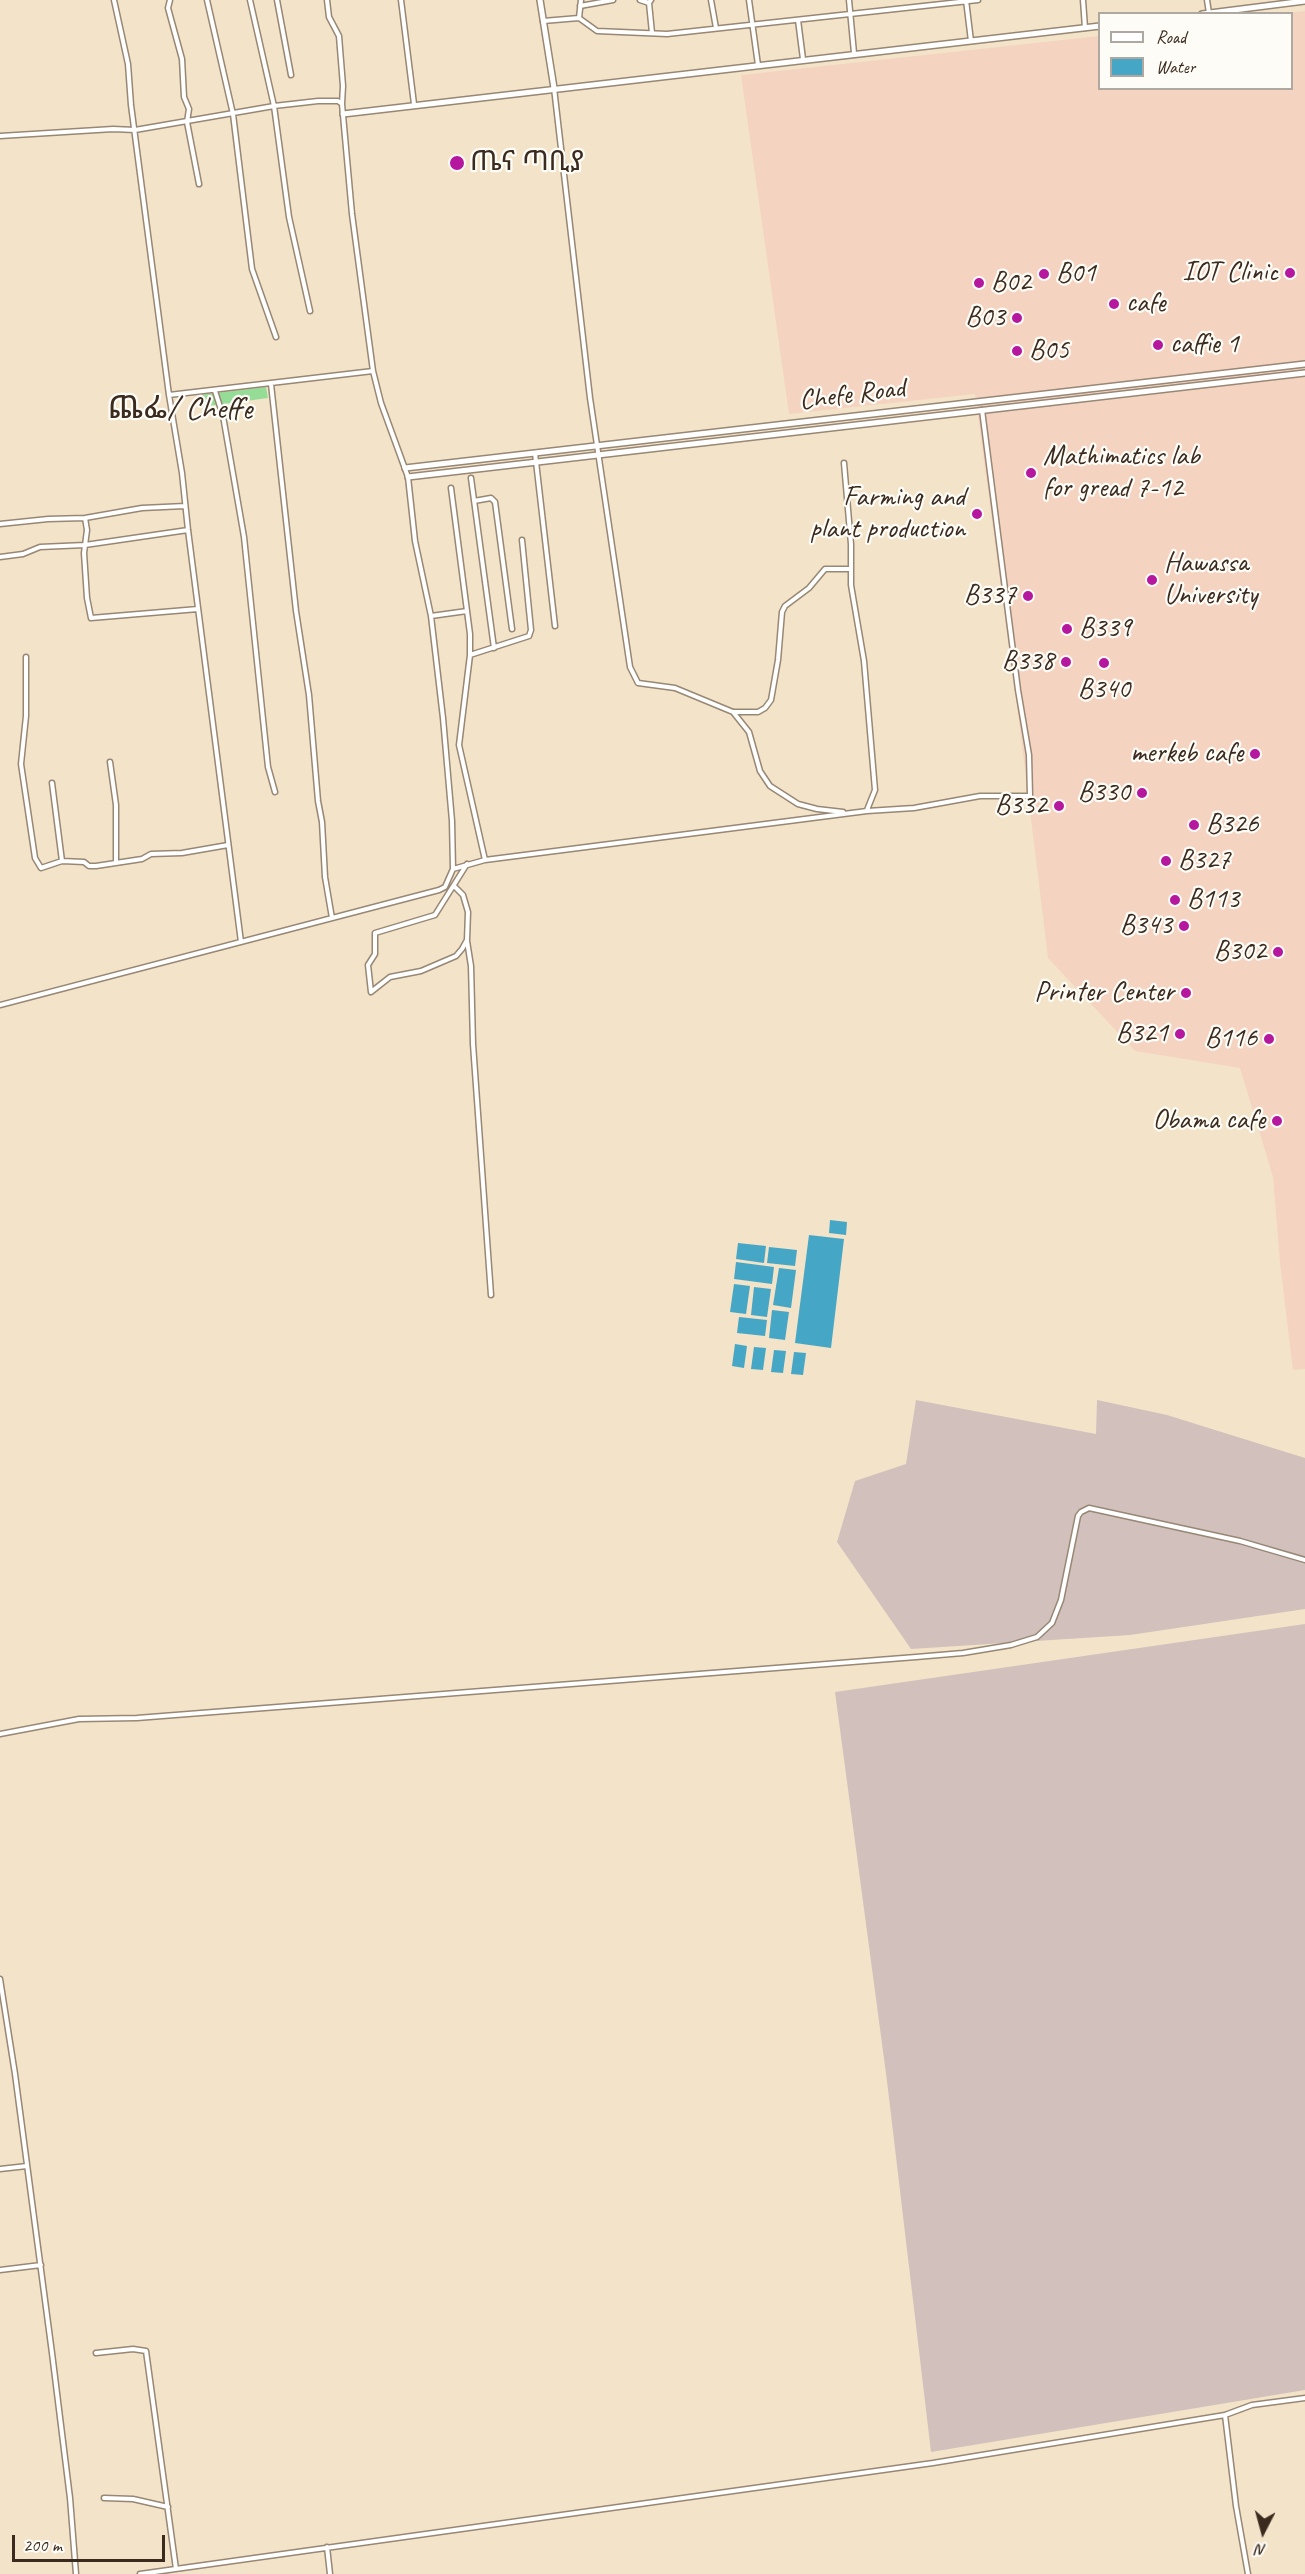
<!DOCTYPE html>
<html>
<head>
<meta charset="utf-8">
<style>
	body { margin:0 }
	#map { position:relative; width:1305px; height:2574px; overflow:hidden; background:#f3e4c9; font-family:Caveat,sans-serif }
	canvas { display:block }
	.legend { position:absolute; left:1098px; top:12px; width:195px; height:78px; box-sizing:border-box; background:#fdfcf7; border:2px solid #afa8a0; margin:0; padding:8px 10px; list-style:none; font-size:18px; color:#3b2a1e }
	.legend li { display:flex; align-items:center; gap:12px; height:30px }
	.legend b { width:30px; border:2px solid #afa8a0 }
	.north { position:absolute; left:1233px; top:2502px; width:60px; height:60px; -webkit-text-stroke:4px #fdfcf7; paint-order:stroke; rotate:186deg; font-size:16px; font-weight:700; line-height:24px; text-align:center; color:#3b2a1e }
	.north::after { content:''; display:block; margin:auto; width:21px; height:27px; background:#3b2a1e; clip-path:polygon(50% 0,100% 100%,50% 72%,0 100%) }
	.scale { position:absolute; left:12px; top:2535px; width:153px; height:27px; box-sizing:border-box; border:3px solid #3b2a1e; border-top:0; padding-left:8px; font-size:18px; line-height:21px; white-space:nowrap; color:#3b2a1e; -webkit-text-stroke:4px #fdfcf7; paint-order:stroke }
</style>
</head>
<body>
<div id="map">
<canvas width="1305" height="2574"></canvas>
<ul class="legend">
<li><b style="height:8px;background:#fff"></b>Road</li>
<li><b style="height:16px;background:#46a6c5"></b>Water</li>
</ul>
<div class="north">N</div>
<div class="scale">200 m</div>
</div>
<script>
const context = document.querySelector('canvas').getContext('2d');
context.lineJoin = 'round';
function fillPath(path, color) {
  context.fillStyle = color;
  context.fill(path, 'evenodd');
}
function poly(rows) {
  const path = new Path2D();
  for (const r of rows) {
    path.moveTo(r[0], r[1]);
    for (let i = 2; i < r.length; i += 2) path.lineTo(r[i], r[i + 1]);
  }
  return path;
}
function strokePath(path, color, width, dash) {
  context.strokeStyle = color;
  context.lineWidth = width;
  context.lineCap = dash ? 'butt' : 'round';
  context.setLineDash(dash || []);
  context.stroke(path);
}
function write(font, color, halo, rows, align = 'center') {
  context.font = font + ' Caveat,"Noto Sans Ethiopic",sans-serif';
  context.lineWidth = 4.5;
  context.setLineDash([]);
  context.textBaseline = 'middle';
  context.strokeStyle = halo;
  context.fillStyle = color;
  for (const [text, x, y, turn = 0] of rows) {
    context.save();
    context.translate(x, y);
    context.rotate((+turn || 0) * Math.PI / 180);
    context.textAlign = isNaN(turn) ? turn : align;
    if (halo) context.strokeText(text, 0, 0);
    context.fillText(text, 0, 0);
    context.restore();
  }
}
const built = poly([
	[1305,11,1305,1369,1293,1370,1280,1263,1273,1177,1240,1068,1135,1051,1048,958,1021,737,975,394,789,414,741,75,1099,36,1100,88,1292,88,1292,14,1285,13]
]);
const industrial = poly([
	[916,1400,1096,1434,1097,1400,1167,1415,1305,1458,1305,1609,1130,1635,911,1649,837,1542,855,1481,906,1464],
	[1305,1624,1305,2390,931,2452,887,2081,835,1692]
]);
const green = poly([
	[266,387,268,398,201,407,200,395]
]);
const water = poly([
	[830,1220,847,1222,846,1235,829,1233],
	[809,1235,844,1239,831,1348,795,1343],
	[738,1243,766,1246,764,1263,736,1259],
	[769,1247,797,1250,795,1266,767,1263],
	[736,1262,774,1267,772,1284,734,1279],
	[779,1268,796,1270,791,1308,773,1305],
	[734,1284,750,1286,746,1314,730,1312],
	[754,1287,771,1289,767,1317,751,1315],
	[772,1310,789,1312,785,1340,769,1338],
	[739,1317,767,1320,765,1336,737,1333],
	[735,1344,747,1346,744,1368,732,1366],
	[754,1347,766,1348,763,1370,751,1369],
	[774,1350,786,1351,783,1373,771,1372],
	[794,1352,806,1353,803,1375,791,1374]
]);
const minor = poly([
	[114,0,128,64,131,105,169,395,182,473,188,530,241,942],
	[170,0,168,8,182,59,184,97,189,109,187,122,199,184],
	[207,0,233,114,252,269,276,337],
	[250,0,274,106,289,217,310,311],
	[277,0,291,75],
	[327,0,329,17,339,36,343,86,342,104],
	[401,0,414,104],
	[640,0,649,3],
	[651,0,649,3,652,33],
	[711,0,716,28],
	[749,0,758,65],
	[849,0,854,53],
	[966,0,971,41],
	[1083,0,1085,28],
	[1207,0,1209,13],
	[580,6,613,0],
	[579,18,581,0],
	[798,20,803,59],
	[543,21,579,18,597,31,667,34,978,0],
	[554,88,590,398,630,667,638,683,675,688,733,712,749,732,760,771,770,786,798,804,817,809,843,812],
	[0,136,113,129,135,130,274,106,318,101,338,101,342,104,352,214,373,371,381,403,408,477,415,541,431,616,443,718,452,821,453,869,445,887,439,890,0,1005],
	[271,384,296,611,309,695,318,801,322,822,325,877,332,918],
	[215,391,223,416,244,537,268,767,275,792],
	[169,395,373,371],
	[535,453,555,626],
	[844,463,851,544,851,585,864,661,875,790,867,810],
	[471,478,494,648],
	[451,488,470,634,470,655,459,745,485,860],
	[474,501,491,498,495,502,512,629],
	[85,518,87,530,84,553,87,598,91,618,198,609],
	[0,524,48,519,85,518,142,508,185,506],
	[0,557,23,554,40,547,85,545,188,530],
	[431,616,467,611],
	[470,655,529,636,531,630,522,540],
	[26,657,26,716,21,764,35,858,41,868,62,861],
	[734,712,758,712,765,708,771,700,778,660,782,612,785,606,809,588,825,569,850,569],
	[110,762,116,805,116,862],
	[52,783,62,861,84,862,89,866,96,866,142,859,151,854,182,853,228,845],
	[453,869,485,860,867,811,914,808,980,796,1030,796,1029,755,1018,690,982,410],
	[455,887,463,895,468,912,467,940,462,949,456,956,421,971,390,977,371,992,368,965,375,954,375,933,435,915,467,864],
	[467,941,471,966,473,1044,491,1295],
	[0,1734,79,1719,137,1718,916,1657,963,1653,1011,1645,1037,1637,1052,1623,1061,1600,1078,1516,1081,1512,1089,1508,1240,1541,1305,1560],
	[0,1979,15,2074,52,2353,70,2498,76,2574],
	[0,2169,27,2166],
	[0,2270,41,2265],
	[96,2353,133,2349,146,2351,176,2569],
	[1225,2415,1236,2506,1248,2574],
	[104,2498,133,2499,168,2507],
	[327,2547,330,2574],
	[140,2574,933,2463,1225,2415,1252,2405,1305,2398]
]);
const tertiary = poly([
	[540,0,554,88],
	[1202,14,1305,1],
	[343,114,1100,26],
	[405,468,1305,364],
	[408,477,1305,373]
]);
const markers = [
	[457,163,8,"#b5179e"],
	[1290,273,6,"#b5179e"],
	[1044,274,6,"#b5179e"],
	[979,283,6,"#b5179e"],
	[1114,304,6,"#b5179e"],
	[1017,318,6,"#b5179e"],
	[1158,345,6,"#b5179e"],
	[1017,351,6,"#b5179e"],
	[1031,473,6,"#b5179e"],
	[977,514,6,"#b5179e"],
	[1152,580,6,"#b5179e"],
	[1028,596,6,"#b5179e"],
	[1067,629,6,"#b5179e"],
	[1066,662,6,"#b5179e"],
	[1104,663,6,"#b5179e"],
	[1255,754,6,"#b5179e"],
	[1142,793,6,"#b5179e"],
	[1059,806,6,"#b5179e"],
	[1194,825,6,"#b5179e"],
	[1166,861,6,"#b5179e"],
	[1175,900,6,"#b5179e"],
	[1184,926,6,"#b5179e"],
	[1278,952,6,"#b5179e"],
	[1186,993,6,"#b5179e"],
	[1180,1034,6,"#b5179e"],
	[1269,1039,6,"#b5179e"],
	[1277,1121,6,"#b5179e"]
];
const poiNames = [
	["ጤና ጣቢያ",470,163,"left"],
	["IOT Clinic",1278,273],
	["B01",1056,274,"left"],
	["B02",991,283,"left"],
	["cafe",1126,304,"left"],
	["B03",1005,318],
	["caffie 1",1170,345,"left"],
	["B05",1029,351,"left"],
	["Mathimatics lab",1043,457,"left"],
	["for gread 7-12",1043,489,"left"],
	["Farming and",965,498],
	["plant production",965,530],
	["Hawassa",1164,564,"left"],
	["University",1164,596,"left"],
	["B337",1016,596],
	["B339",1079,629,"left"],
	["B338",1054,662],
	["B340",1104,690,"center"],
	["merkeb cafe",1243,754],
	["B330",1130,793],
	["B332",1047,806],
	["B326",1206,825,"left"],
	["B327",1178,861,"left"],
	["B113",1187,900,"left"],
	["B343",1172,926],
	["B302",1266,952],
	["Printer Center",1174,993],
	["B321",1168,1034],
	["B116",1257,1039],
	["Obama cafe",1265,1121]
];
const streetNames = [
	["Chefe Road",852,395,-7]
];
const quarterNames = [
	["ጨፌ/ Cheffe",180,410]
];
fillPath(built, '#f5d3c1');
fillPath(industrial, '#d1c0bc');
fillPath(green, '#95dd97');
fillPath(water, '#46a6c5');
strokePath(minor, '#978774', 7);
strokePath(tertiary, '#978774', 8);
strokePath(minor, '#fff', 4);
strokePath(tertiary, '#fff', 5);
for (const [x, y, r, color] of markers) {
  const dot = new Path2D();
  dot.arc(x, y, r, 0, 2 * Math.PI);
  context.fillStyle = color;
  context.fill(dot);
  strokePath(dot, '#fdfcf7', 2);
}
write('28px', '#3b2a1e', '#fdfcf7', poiNames, 'right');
write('28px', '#3b2a1e', '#fdfcf7', streetNames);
write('32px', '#3b2a1e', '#fdfcf7', quarterNames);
</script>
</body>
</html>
